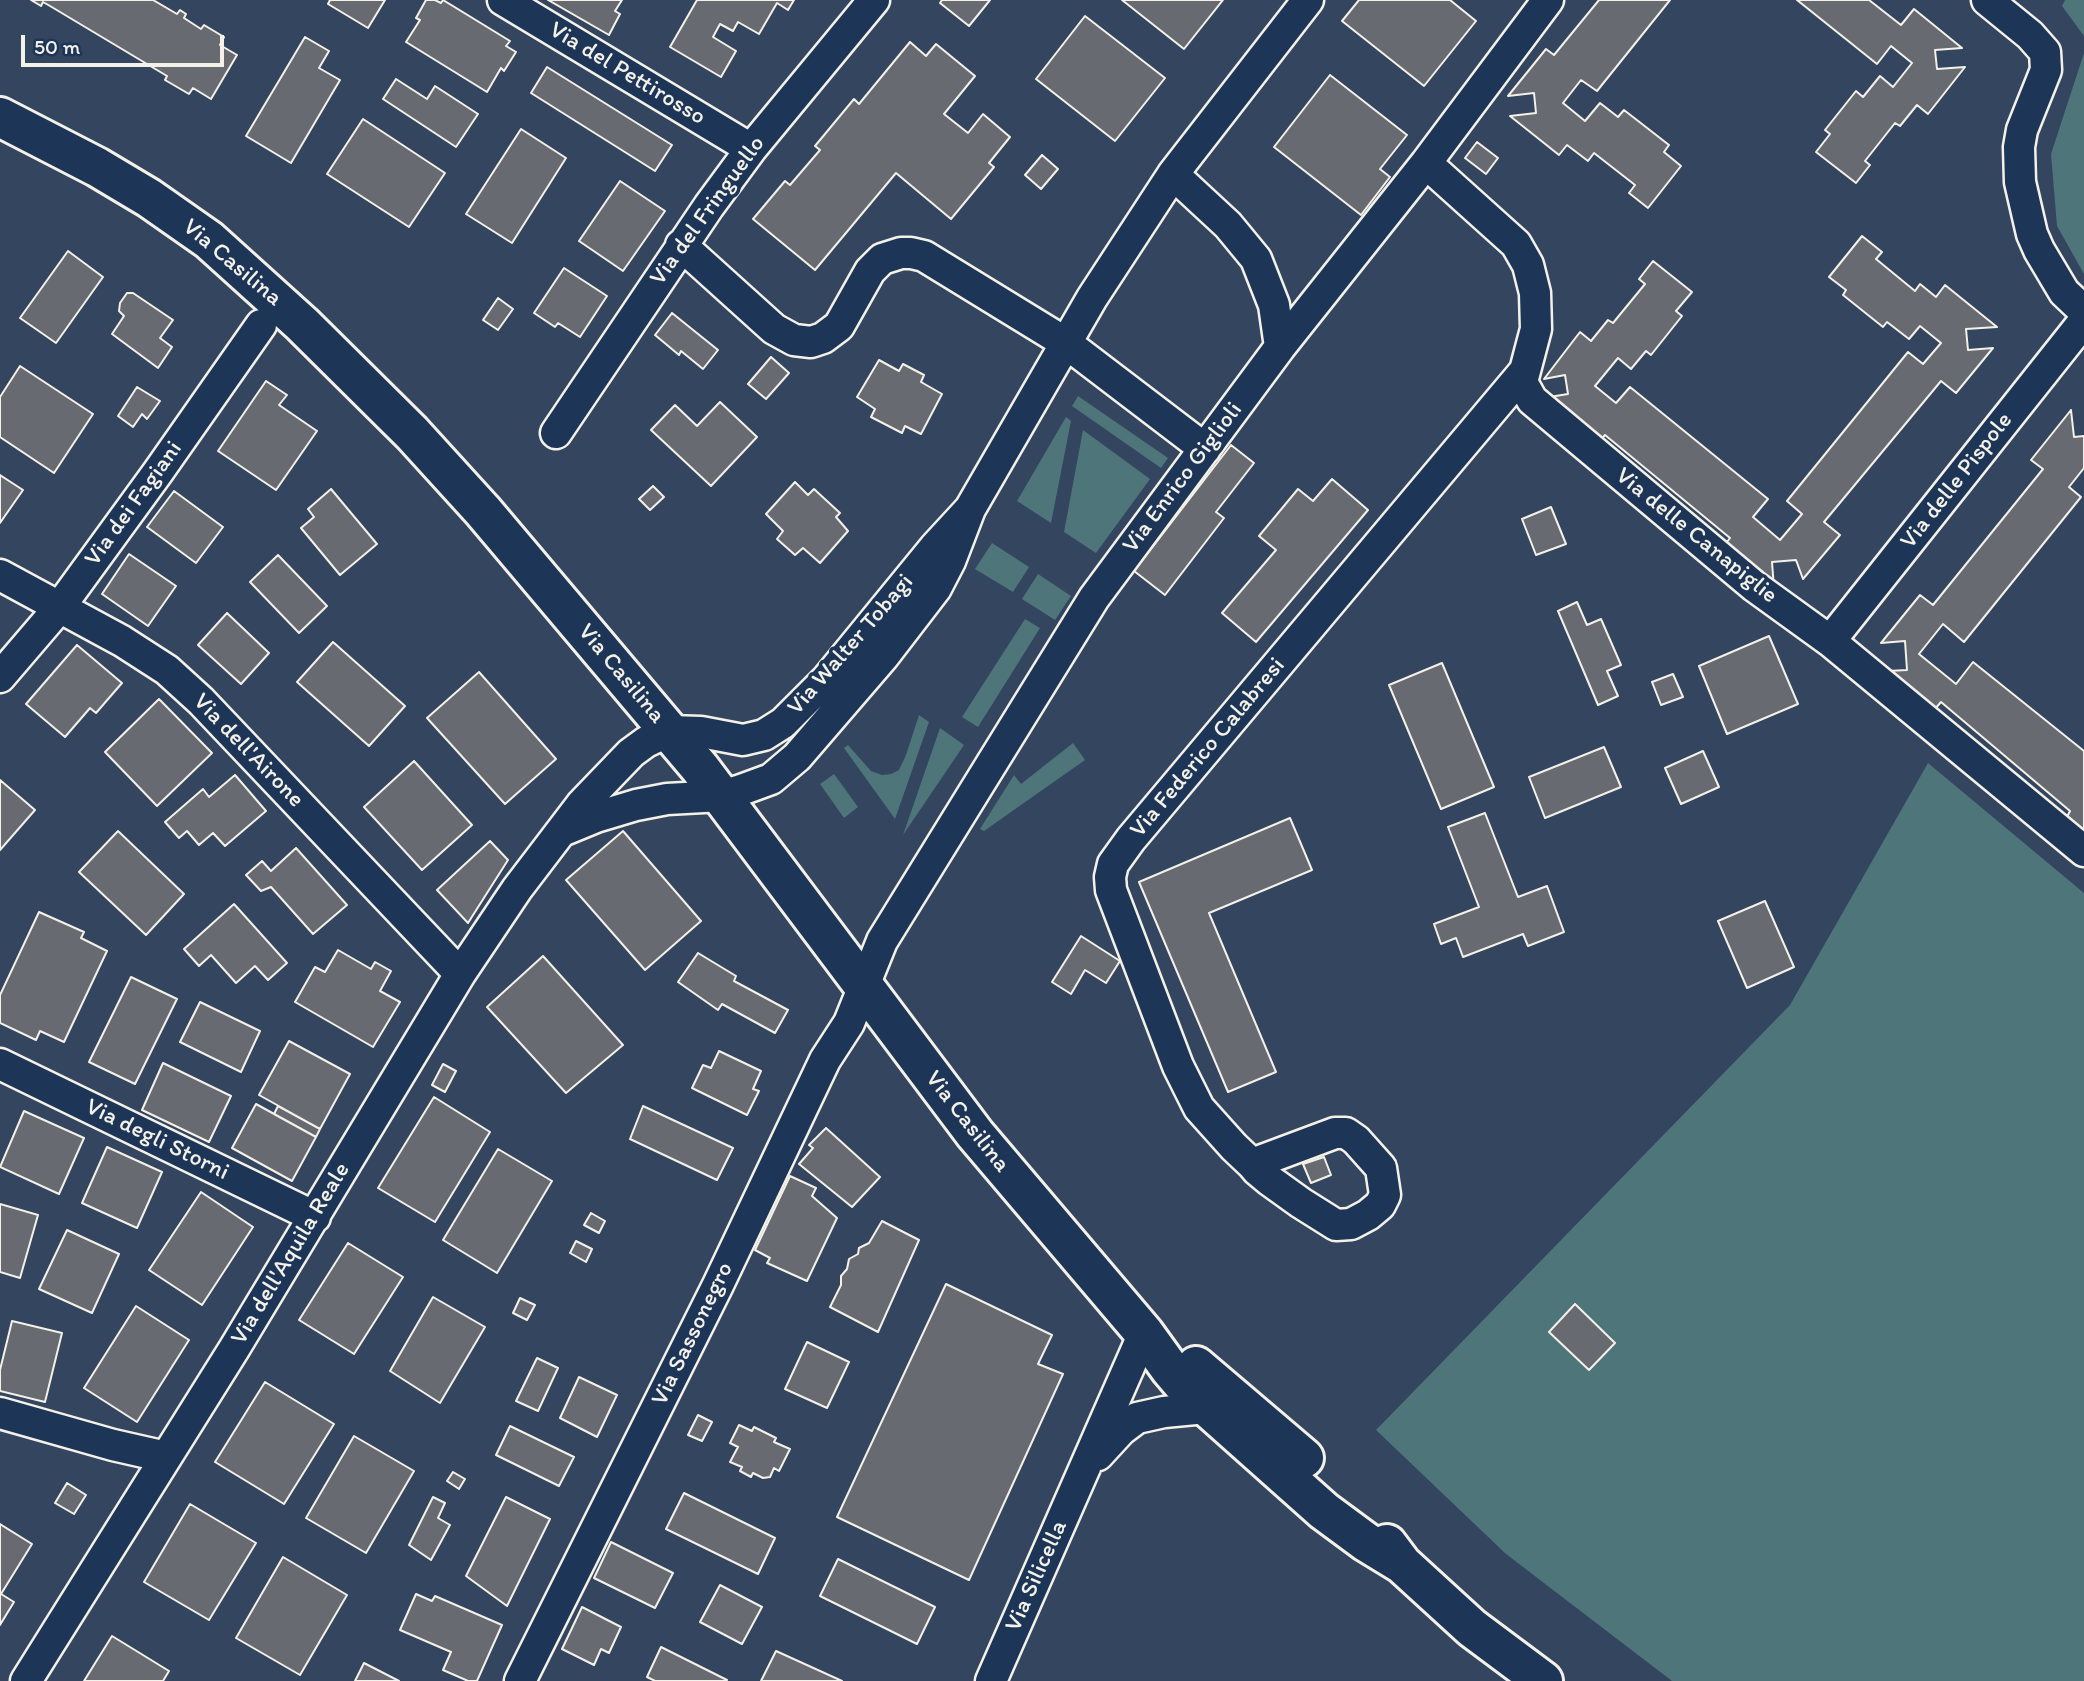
<!DOCTYPE html>
<html>
<head>
<meta charset="utf-8">
<style>
	body { margin:0 }
	#map { position:relative; width:2084px; height:1681px; overflow:hidden; background:#33455f; font-family:Itim,sans-serif }
	canvas { display:block }
	.scale { position:absolute; left:21px; top:35px; width:203px; height:32px; box-sizing:border-box; border:4px solid #f4f1e8; border-top:0; padding-left:9px; font-size:21px; line-height:24px; white-space:nowrap; color:#f4f1e8; -webkit-text-stroke:5px #1d3557; paint-order:stroke }
</style>
</head>
<body>
<div id="map">
<canvas width="2084" height="1681"></canvas>
<div class="scale">50 m</div>
</div>
<script>
const context = document.querySelector('canvas').getContext('2d');
context.lineJoin = 'round';
function fillPath(path, color) {
  context.fillStyle = color;
  context.fill(path, 'evenodd');
}
function poly(rows) {
  const path = new Path2D();
  for (const r of rows) {
    path.moveTo(r[0], r[1]);
    for (let i = 2; i < r.length; i += 2) path.lineTo(r[i], r[i + 1]);
  }
  return path;
}
function strokePath(path, color, width, dash) {
  context.strokeStyle = color;
  context.lineWidth = width;
  context.lineCap = dash ? 'butt' : 'round';
  context.setLineDash(dash || []);
  context.stroke(path);
}
function write(font, color, halo, rows, align = 'center') {
  context.font = font + ' Itim,sans-serif';
  context.lineWidth = 7;
  context.setLineDash([]);
  context.textBaseline = 'middle';
  context.strokeStyle = halo;
  context.fillStyle = color;
  for (const [text, x, y, turn = 0] of rows) {
    context.save();
    context.translate(x, y);
    context.rotate((+turn || 0) * Math.PI / 180);
    context.textAlign = isNaN(turn) ? turn : align;
    if (halo) context.strokeText(text, 0, 0);
    context.fillText(text, 0, 0);
    context.restore();
  }
}
const green = poly([
	[2065,0,2084,0,2084,36,2062,6],
	[2084,53,2084,274,2057,226,2051,154],
	[1078,396,1168,458,1161,468,1072,406],
	[1066,417,1071,421,1051,523,1017,501],
	[1083,430,1150,479,1096,553,1064,532],
	[992,543,1029,567,1013,592,975,569],
	[1038,574,1071,596,1055,620,1022,599],
	[1025,619,1040,628,978,727,962,717],
	[919,715,929,722,895,819,844,748,848,745,871,771,882,775,891,774,899,770,906,755],
	[940,728,964,745,903,835],
	[1073,743,1085,760,984,831,980,829,1014,775,1021,784],
	[1928,763,2084,893,2084,1681,1672,1681,1506,1554,1376,1430,1790,1005],
	[834,774,858,807,844,818,820,784]
]);
const building = poly([
	[31,0,153,0,177,14,180,10,186,14,184,18,201,29,204,25,224,37,220,45,237,55,211,99,193,88,189,94,165,80,167,76,50,6,43,2,41,6,31,0],
	[330,0,385,0,368,28,328,4,330,0],
	[426,0,435,0,441,3,443,0,510,41,506,46,516,52,504,71,501,68,487,92,406,42,420,20,416,18,426,0],
	[548,0,622,0,615,11,620,14,609,35,548,0],
	[697,0,794,0,788,10,777,3,759,34,738,22,733,31,720,24,713,37,736,51,721,77,670,47,697,0],
	[942,0,990,0,969,26,940,3,942,0],
	[1122,0,1223,0,1184,49,1122,0],
	[1359,0,1450,0,1476,21,1424,86,1342,21,1359,0],
	[1599,0,1670,0,1597,91,1581,80,1563,103,1585,121,1600,103,1618,117,1624,110,1669,145,1664,152,1681,166,1648,208,1629,193,1635,185,1594,153,1588,161,1567,145,1559,155,1510,116,1536,113,1534,93,1508,96,1546,49,1554,55,1599,0],
	[1797,0,1869,0,1901,25,1914,9,1962,48,1935,50,1937,69,1965,67,1928,114,1917,105,1900,126,1895,123,1865,161,1870,165,1856,183,1816,152,1830,134,1825,130,1856,91,1863,97,1880,76,1893,87,1912,63,1891,46,1877,64,1797,0],
	[1085,16,1165,78,1115,141,1036,79,1085,16],
	[305,37,329,51,319,68,340,80,291,163,246,136,305,37],
	[910,42,926,56,936,44,975,76,944,114,968,133,983,114,1010,137,989,163,994,167,951,219,896,173,815,270,753,219,785,181,790,185,820,150,815,146,854,99,859,104,910,42],
	[547,67,672,145,655,171,531,93,547,67],
	[1330,75,1407,135,1380,169,1390,177,1361,215,1274,147,1330,75],
	[396,79,427,99,435,86,478,114,456,147,383,99,396,79],
	[363,119,445,173,409,227,327,174,363,119],
	[521,129,566,158,512,243,466,214,521,129],
	[1477,142,1498,158,1486,174,1465,158,1477,142],
	[1042,155,1058,169,1041,189,1025,175,1042,155],
	[620,181,665,211,623,271,579,241,620,181],
	[1862,236,1882,252,1876,259,1915,291,1920,284,1936,297,1945,285,1997,327,1966,329,1968,350,1993,348,1956,393,1941,381,1824,522,1840,535,1803,579,1796,560,1772,562,1774,588,1723,547,1730,538,1605,435,1598,443,1543,398,1568,394,1565,375,1544,379,1580,332,1591,341,1608,320,1613,323,1645,284,1639,279,1653,261,1692,292,1676,311,1682,316,1651,355,1646,351,1631,369,1618,358,1595,386,1616,403,1630,387,1768,499,1753,517,1780,540,1802,514,1787,501,1908,352,1923,364,1941,343,1920,326,1909,339,1887,322,1883,327,1843,295,1846,290,1829,277,1862,236],
	[68,251,103,277,56,343,20,318,68,251],
	[564,268,607,296,580,337,558,323,555,327,534,313,564,268],
	[127,293,133,293,173,320,160,338,172,347,158,368,112,334,124,316,119,311,120,303,127,293],
	[498,298,513,309,498,330,483,320,498,298],
	[672,313,718,350,703,369,681,351,679,355,655,335,672,313],
	[771,357,789,373,766,399,748,384,771,357],
	[879,360,899,371,903,364,924,375,921,382,942,394,921,434,905,426,902,433,871,417,875,409,857,397,879,360],
	[20,366,93,414,54,473,0,437,0,397,20,366],
	[266,381,287,395,279,405,317,431,276,490,218,451,266,381],
	[137,387,160,401,147,419,142,414,133,427,118,416,137,387],
	[720,402,757,437,711,486,651,430,675,405,697,426,720,402],
	[2071,410,2074,437,2084,436,2084,468,2069,487,2081,497,1964,642,1943,624,1919,654,1956,684,1973,662,2084,751,2084,831,2067,817,2070,811,1941,702,1934,710,1888,671,1907,670,1905,641,1881,643,1920,595,1933,605,2043,469,2031,460,2071,410],
	[1231,445,1254,463,1216,512,1224,518,1165,595,1134,571,1231,445],
	[0,475,23,490,0,523,0,475],
	[1332,479,1368,510,1256,642,1222,613,1276,550,1259,536,1298,489,1313,501,1332,479],
	[795,482,808,495,814,489,840,513,836,517,848,531,820,563,803,548,795,555,777,539,783,531,766,514,795,482],
	[653,486,664,497,650,510,639,499,653,486],
	[331,489,377,544,340,575,301,528,314,517,308,509,331,489],
	[174,491,223,527,196,563,147,527,174,491],
	[1551,507,1566,544,1536,555,1522,519,1551,507],
	[129,554,176,586,148,626,102,594,129,554],
	[278,555,327,606,299,633,250,582,278,555],
	[1577,602,1587,625,1601,619,1621,665,1607,671,1618,696,1598,705,1558,611,1577,602],
	[227,613,269,653,241,684,198,645,227,613],
	[1769,636,1798,704,1727,734,1699,666,1769,636],
	[333,642,405,706,369,746,297,682,333,642],
	[77,645,122,683,96,713,90,708,65,737,26,704,77,645],
	[1442,663,1494,787,1441,809,1389,685,1442,663],
	[479,672,556,759,505,804,427,718,479,672],
	[1673,674,1683,697,1661,705,1652,682,1673,674],
	[159,699,212,753,157,806,105,752,159,699],
	[1604,747,1621,787,1545,818,1529,777,1604,747],
	[1703,751,1719,787,1681,804,1665,768,1703,751],
	[414,761,472,825,422,870,364,807,414,761],
	[235,775,266,811,225,846,213,833,199,845,187,831,179,838,165,822,203,789,209,797,235,775],
	[0,780,35,810,0,850,0,780],
	[1485,813,1518,897,1547,886,1564,932,1528,946,1523,934,1463,957,1456,938,1441,944,1434,924,1479,907,1448,827,1485,813],
	[1290,818,1312,870,1209,913,1276,1072,1228,1092,1139,882,1290,818],
	[118,831,184,894,146,935,79,872,118,831],
	[623,831,701,921,645,970,566,880,623,831],
	[490,841,508,860,468,923,437,890,490,841],
	[296,848,347,905,313,934,271,887,261,891,246,875,262,861,271,871,296,848],
	[1765,901,1794,967,1747,988,1718,921,1765,901],
	[234,904,287,963,268,980,255,966,236,983,211,955,199,966,184,949,234,904],
	[39,912,84,932,81,938,107,951,64,1042,40,1031,36,1040,0,1023,0,995,39,912],
	[1081,936,1120,961,1106,983,1085,970,1071,994,1052,982,1081,936],
	[338,950,371,969,375,962,391,971,380,991,400,1002,373,1047,295,1002,315,967,325,972,338,950],
	[698,953,736,976,734,981,788,1010,775,1033,722,1004,718,1010,678,982,698,953],
	[543,956,623,1045,566,1093,487,1007,543,956],
	[131,977,177,999,135,1084,89,1062,131,977],
	[200,1002,260,1031,241,1072,180,1042,200,1002],
	[289,1041,350,1074,320,1129,259,1095,289,1041],
	[719,1051,761,1071,753,1089,759,1091,747,1115,692,1088,703,1065,711,1068,719,1051],
	[163,1063,231,1096,209,1142,142,1110,163,1063],
	[443,1064,456,1071,445,1092,432,1085,443,1064],
	[434,1097,490,1132,435,1222,378,1188,434,1097],
	[256,1104,316,1137,292,1181,232,1148,256,1104],
	[278,1106,320,1129,316,1137,274,1114,278,1106],
	[643,1106,733,1148,717,1180,630,1139,643,1106],
	[24,1111,84,1138,59,1194,0,1167,24,1111],
	[826,1128,880,1177,852,1207,799,1164,813,1148,809,1145,826,1128],
	[107,1147,162,1172,137,1228,82,1203,107,1147],
	[498,1149,552,1181,497,1273,443,1240,498,1149],
	[1324,1157,1331,1175,1311,1183,1303,1164,1324,1157],
	[790,1176,816,1188,812,1196,837,1218,807,1281,767,1263,770,1258,755,1250,790,1176],
	[201,1192,253,1227,202,1305,149,1270,201,1192],
	[0,1204,38,1215,20,1278,0,1272,0,1204],
	[591,1213,605,1221,599,1233,584,1225,591,1213],
	[882,1221,919,1240,878,1332,830,1307,841,1285,841,1276,847,1269,849,1259,858,1254,859,1248,869,1243,882,1221],
	[67,1230,119,1254,92,1313,39,1289,67,1230],
	[576,1241,592,1249,586,1262,570,1253,576,1241],
	[348,1243,403,1277,354,1354,299,1320,348,1243],
	[946,1284,1052,1335,1038,1364,1063,1374,969,1580,837,1517,946,1284],
	[433,1297,485,1327,440,1403,390,1371,433,1297],
	[520,1298,535,1305,527,1320,513,1313,520,1298],
	[1575,1304,1615,1343,1589,1370,1549,1332,1575,1304],
	[136,1306,189,1340,137,1422,84,1388,136,1306],
	[12,1321,62,1333,45,1402,0,1391,0,1370,12,1321],
	[807,1342,849,1362,827,1408,785,1389,807,1342],
	[537,1358,558,1368,538,1411,516,1401,537,1358],
	[579,1377,617,1395,597,1437,560,1418,579,1377],
	[265,1382,334,1424,284,1504,215,1462,265,1382],
	[698,1415,712,1422,702,1441,688,1435,698,1415],
	[739,1425,752,1431,754,1427,776,1438,774,1442,790,1449,779,1471,774,1468,770,1477,763,1478,753,1473,751,1477,740,1471,742,1467,730,1462,738,1447,730,1443,739,1425],
	[510,1426,574,1457,559,1486,496,1455,510,1426],
	[354,1436,414,1471,366,1553,306,1518,354,1436],
	[453,1472,465,1479,459,1489,447,1481,453,1472],
	[67,1483,86,1495,74,1514,55,1503,67,1483],
	[684,1493,775,1538,758,1574,666,1529,684,1493],
	[433,1497,445,1503,438,1518,450,1525,431,1560,409,1545,433,1497],
	[506,1497,550,1519,507,1606,466,1576,506,1497],
	[190,1504,256,1543,209,1620,144,1582,190,1504],
	[0,1524,32,1544,1,1594,14,1602,0,1625,0,1524],
	[611,1542,673,1573,655,1608,594,1578,611,1542],
	[283,1557,347,1595,300,1675,236,1638,283,1557],
	[838,1559,935,1607,917,1644,820,1596,838,1559],
	[720,1585,762,1607,742,1644,700,1622,720,1585],
	[416,1594,432,1601,435,1596,502,1625,477,1681,468,1681,443,1670,451,1652,400,1630,416,1594],
	[582,1607,621,1627,609,1653,601,1649,594,1665,562,1649,582,1607],
	[112,1636,169,1671,163,1681,84,1681,112,1636],
	[661,1647,727,1680,726,1681,655,1681,647,1677,661,1647],
	[776,1651,842,1681,761,1681,776,1651],
	[364,1663,399,1681,355,1681,364,1663]
]);
const minor = poly([
	[503,0,751,149],
	[1987,0,2030,35,2045,52,2046,70,2022,130,2019,147,2020,182,2032,234,2039,250,2064,292,2084,311],
	[1426,163,1516,244,1528,265,1535,293,1536,329,1522,382,1532,400,1754,586,1830,641,2084,851],
	[1173,174,1228,225,1256,259,1274,305,1280,347],
	[681,245,774,329,794,340,811,342,823,338,839,326,870,271,882,259,901,253,911,253,924,256,1066,343,1205,449],
	[556,433,709,206,751,149,874,0],
	[0,575,122,641,167,670,201,701,460,974],
	[1830,641,2084,321],
	[0,677,59,608,158,472,261,325],
	[562,831,596,817,636,805,667,799,722,796,741,790,771,779,797,757,883,657,936,588,950,561,970,509,1092,298,1173,174,1308,0],
	[0,1064,315,1217],
	[1252,1164,1335,1133,1346,1133,1356,1140,1381,1168,1385,1195,1380,1205,1368,1215,1351,1224,1336,1225,1301,1203,1269,1180,1257,1170,1252,1164,1234,1147,1199,1108,1178,1066,1111,890,1110,877,1113,864,1131,839,1523,373],
	[0,1413,113,1445,166,1457],
	[1098,1455,1121,1430,1137,1418,1164,1412,1206,1408],
	[26,1681,234,1349,460,974,517,889,581,805,631,753,646,742,669,731,701,732,743,740,764,735,783,723,827,679,935,547,970,509],
	[520,1681,718,1285,825,1060,849,1023,882,941,1094,598,1280,347,1426,163,1548,0],
	[991,1681,1144,1333]
]);
const major = poly([
	[0,117,97,167,149,198,209,240,302,324,412,433,483,511,700,768,975,1134,1144,1333,1170,1369,1187,1389,1324,1511,1366,1542,1402,1564],
	[1196,1366,1304,1458],
	[1387,1544,1402,1564,1472,1628,1543,1681]
]);
const streetNames = [
	["Via del Pettirosso",627,74,31],
	["Via del Fringuello",708,211,-54],
	["Via Casilina",232,263,40],
	["Via Enrico Giglioli",1183,478,-53],
	["Via delle Pispole",1957,481,-52],
	["Via dei Fagiani",134,504,-54],
	["Via delle Canapiglie",1696,536,39],
	["Via Walter Tobagi",851,645,-49],
	["Via Casilina",621,674,50],
	["Via Federico Calabresi",1208,748,-50],
	["Via dell'Airone",248,751,46],
	["Via Casilina",967,1122,52],
	["Via degli Storni",157,1140,26],
	["Via dell'Aquila Reale",291,1254,-59],
	["Via Sassonegro",693,1334,-64],
	["Via Silicella",1037,1576,-66]
];
fillPath(green, '#4e7579');
fillPath(building, '#676a71');
strokePath(building, '#f4f1e8', 2);
strokePath(minor, '#f4f1e8', 35);
strokePath(major, '#f4f1e8', 44);
strokePath(minor, '#1d3557', 30);
strokePath(major, '#1d3557', 38);
write('24px', '#f4f1e8', '#1d3557', streetNames);
</script>
</body>
</html>
